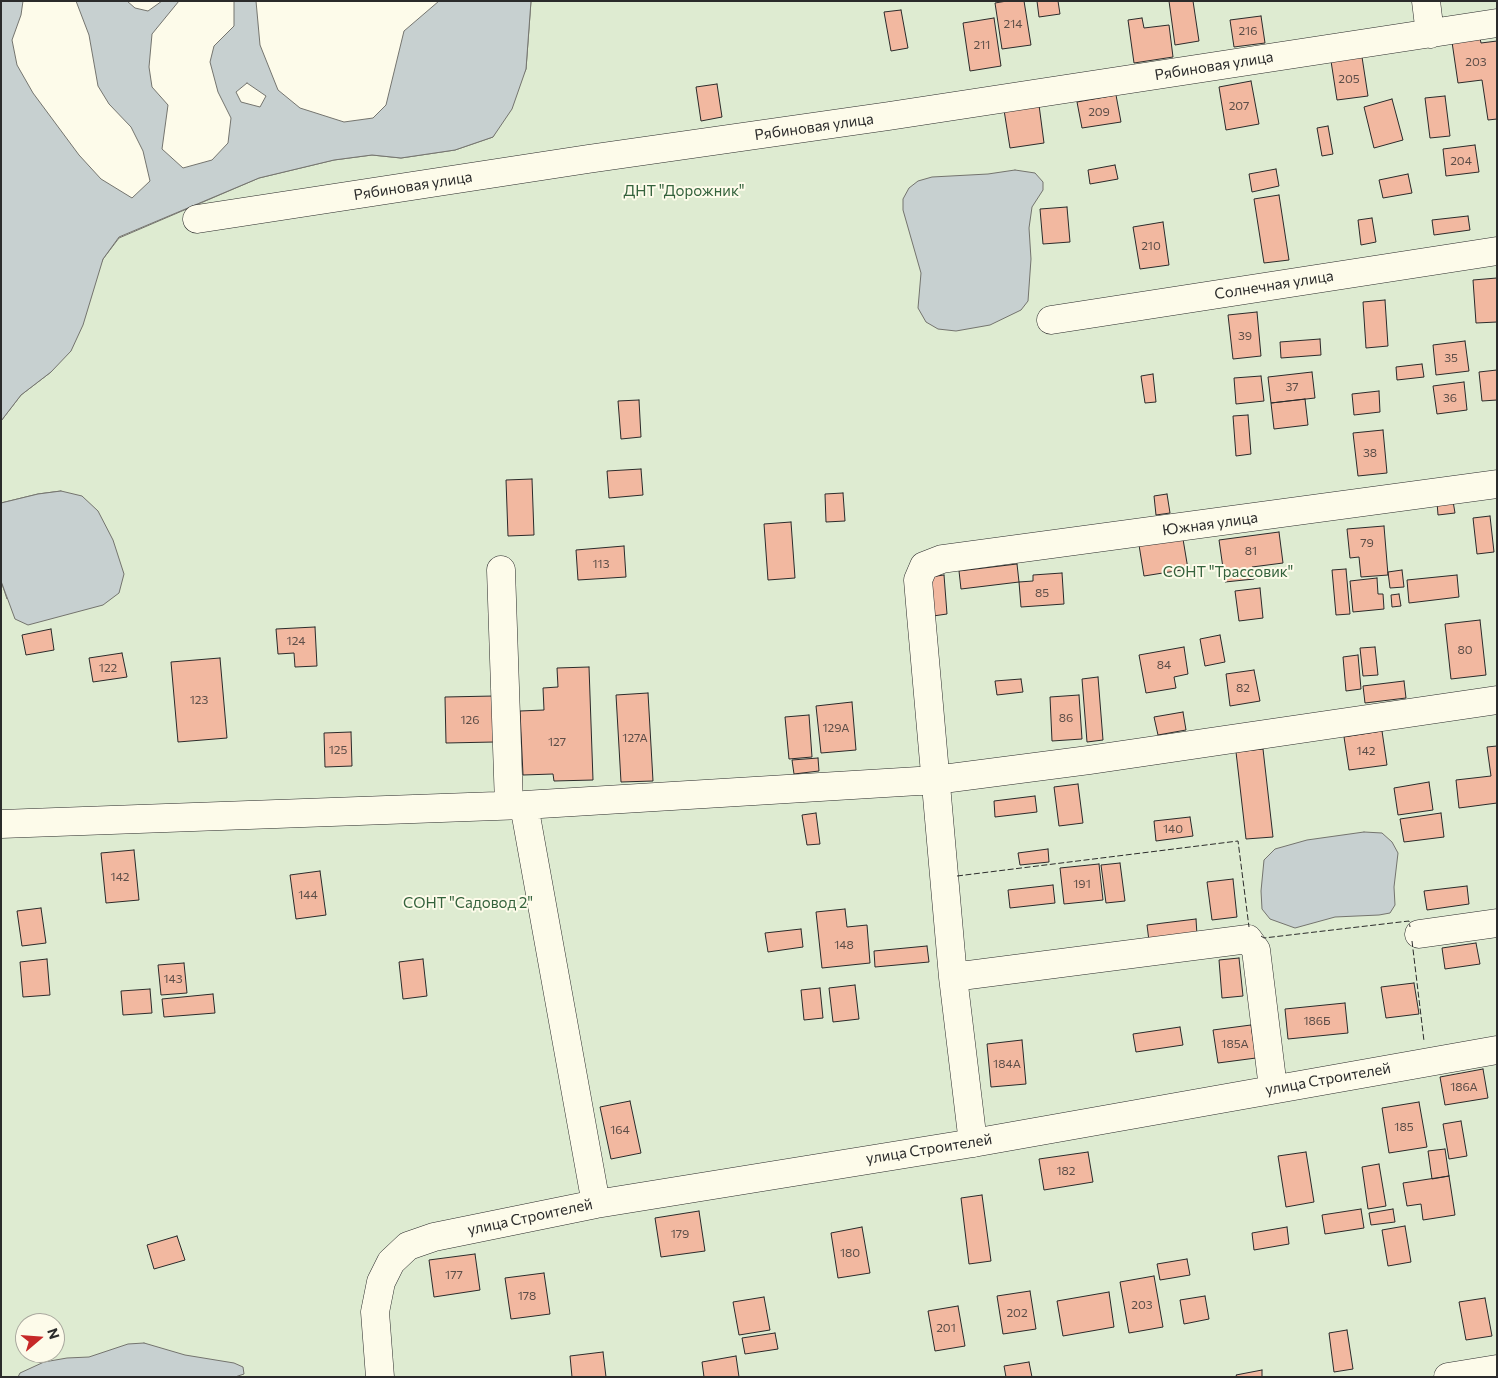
<!DOCTYPE html>
<html>
<head>
<meta charset="utf-8">
<style>
	body { margin:0 }
	#map { position:relative; width:1498px; height:1378px; overflow:hidden; background:#fdfbea; font-family:Commissioner,sans-serif }
	canvas { display:block }
	.frame { position:absolute; inset:0; border:2px solid #2b2b2b; pointer-events:none }
	.north { position:absolute; left:15px; top:1313px; width:50px; height:50px; box-sizing:border-box; background:#fdfbea; border:1px solid #a9a89e; border-radius:50%; rotate:72deg; font-size:14px; font-weight:700; line-height:20px; text-align:center; color:#2b2b2b }
	.north::after { content:''; display:block; margin:auto; width:18px; height:22px; background:#c62828; clip-path:polygon(50% 0,100% 100%,50% 72%,0 100%) }
</style>
</head>
<body>
<div id="map">
<canvas width="1498" height="1378"></canvas>
<div class="frame"></div>
<div class="north">N</div>
</div>
<script>
const context = document.querySelector('canvas').getContext('2d');
context.lineJoin = 'round';
function fillPath(path, color) {
  context.fillStyle = color;
  context.fill(path, 'evenodd');
}
function poly(rows) {
  const path = new Path2D();
  for (const r of rows) {
    path.moveTo(r[0], r[1]);
    for (let i = 2; i < r.length; i += 2) path.lineTo(r[i], r[i + 1]);
  }
  return path;
}
function strokePath(path, color, width, dash) {
  context.strokeStyle = color;
  context.lineWidth = width;
  context.lineCap = dash ? 'butt' : 'round';
  context.setLineDash(dash || []);
  context.stroke(path);
}
function write(font, color, halo, rows, align = 'center') {
  context.font = font + ' Commissioner,sans-serif';
  context.lineWidth = 4;
  context.setLineDash([]);
  context.textBaseline = 'middle';
  context.strokeStyle = halo;
  context.fillStyle = color;
  for (const [text, x, y, turn = 0] of rows) {
    context.save();
    context.translate(x, y);
    context.rotate((+turn || 0) * Math.PI / 180);
    context.textAlign = isNaN(turn) ? turn : align;
    if (halo) context.strokeText(text, 0, 0);
    context.fillText(text, 0, 0);
    context.restore();
  }
}
const green = poly([
	[531,1,1497,1,1497,1377,1,1377,1,581,7,599,61,491,38,494,1,503,1,421,21,395,51,372,103,259,119,238,259,178,334,160,372,155,401,158,455,150,493,137,526,69,531,1],
	[25,1323,55,1323,55,1353,25,1353,25,1323]
]);
const water = poly([
	[1,1,23,1,21,15,12,40,17,65,33,93,79,155,101,179,132,198,150,181,143,151,131,127,109,104,98,86,89,35,76,1,127,1,135,8,148,11,162,1,179,1,152,34,149,67,152,87,168,105,162,149,183,168,212,160,228,143,231,118,218,92,210,62,214,46,234,26,234,1,256,1,260,45,278,90,300,108,344,122,373,118,386,105,404,31,439,1,531,1,526,69,512,109,493,137,455,150,401,158,372,155,334,160,259,178,119,237,103,259,83,325,71,351,51,372,21,395,1,421,1,1],
	[247,83,266,96,260,107,241,102,236,92,247,83],
	[1015,170,1035,173,1043,182,1043,190,1032,207,1029,228,1031,259,1028,301,1021,310,990,325,956,331,938,329,926,322,918,308,921,273,903,210,903,199,909,188,918,181,932,177,988,174,1015,170],
	[61,491,82,496,98,511,113,540,124,574,119,593,103,605,28,625,15,619,1,581,1,503,38,494,61,491],
	[1364,832,1382,833,1392,842,1398,853,1394,887,1395,905,1390,913,1379,915,1335,917,1295,928,1270,919,1262,909,1261,891,1264,860,1275,849,1307,840,1364,832],
	[144,1343,185,1355,234,1363,243,1367,244,1374,235,1377,18,1377,20,1373,44,1362,67,1358,89,1357,128,1344,144,1343]
]);
const building = poly([
	[1007,1,1024,1,1031,45,1002,49,995,3,1007,1],
	[1037,1,1058,1,1060,14,1039,17,1037,1],
	[1169,1,1193,1,1199,41,1175,45,1169,1],
	[901,10,908,48,891,51,884,12,901,10],
	[1261,16,1265,43,1234,47,1230,20,1261,16],
	[994,18,1001,66,970,71,963,23,994,18],
	[1142,18,1144,28,1169,25,1173,57,1134,63,1128,20,1142,18],
	[1480,38,1481,43,1497,41,1497,119,1488,120,1482,80,1458,83,1452,42,1480,38],
	[1362,57,1368,96,1337,100,1331,61,1362,57],
	[1251,81,1259,124,1226,130,1219,87,1251,81],
	[717,84,722,117,701,121,696,87,717,84],
	[1116,95,1121,122,1082,128,1077,102,1116,95],
	[1445,96,1450,136,1430,138,1425,98,1445,96],
	[1392,99,1403,140,1374,148,1364,107,1392,99],
	[1039,105,1044,143,1010,148,1004,110,1039,105],
	[1328,126,1333,154,1322,156,1317,128,1328,126],
	[1475,145,1479,172,1446,176,1443,149,1475,145],
	[1115,165,1118,179,1090,184,1088,170,1115,165],
	[1276,169,1279,186,1252,192,1249,174,1276,169],
	[1408,174,1412,193,1383,198,1379,180,1408,174],
	[1279,195,1289,260,1264,263,1254,199,1279,195],
	[1067,207,1070,242,1043,244,1040,209,1067,207],
	[1468,216,1470,230,1434,235,1432,220,1468,216],
	[1372,218,1376,242,1361,245,1358,220,1372,218],
	[1163,222,1169,265,1140,269,1133,227,1163,222],
	[1497,278,1497,322,1476,323,1473,280,1497,278],
	[1385,300,1388,346,1366,348,1363,302,1385,300],
	[1257,312,1261,356,1233,359,1228,315,1257,312],
	[1320,339,1321,355,1281,358,1280,342,1320,339],
	[1465,341,1469,371,1436,375,1433,345,1465,341],
	[1422,364,1424,377,1397,380,1396,367,1422,364],
	[1497,370,1497,400,1482,401,1479,372,1497,370],
	[1312,372,1315,398,1271,403,1268,377,1312,372],
	[1153,374,1156,402,1145,403,1141,376,1153,374],
	[1261,376,1264,401,1236,404,1234,378,1261,376],
	[1464,382,1467,410,1437,414,1433,386,1464,382],
	[1379,391,1380,412,1354,415,1352,394,1379,391],
	[1305,399,1308,425,1274,429,1271,403,1305,399],
	[639,400,641,437,621,439,618,401,639,400],
	[1248,415,1251,454,1236,456,1233,416,1248,415],
	[1383,430,1387,473,1358,476,1353,433,1383,430],
	[641,469,643,495,609,498,607,471,641,469],
	[532,479,534,535,508,536,506,480,532,479],
	[843,493,845,521,826,522,825,494,843,493],
	[1167,494,1170,513,1156,515,1154,496,1167,494],
	[1453,501,1455,513,1438,515,1437,502,1453,501],
	[1490,516,1494,552,1477,554,1473,518,1490,516],
	[791,522,795,578,768,580,764,524,791,522],
	[1384,526,1388,575,1361,577,1359,557,1350,558,1347,529,1384,526],
	[1279,532,1283,563,1252,567,1254,579,1225,582,1219,540,1279,532],
	[1183,539,1188,569,1144,576,1139,545,1183,539],
	[624,546,626,577,578,580,576,550,624,546],
	[1017,564,1019,582,961,589,959,571,1017,564],
	[1346,569,1350,614,1336,615,1332,570,1346,569],
	[1402,570,1404,587,1390,588,1388,572,1402,570],
	[1062,573,1064,604,1021,607,1019,582,1033,581,1033,575,1062,573],
	[944,575,947,614,933,616,930,577,944,575],
	[1457,575,1459,597,1409,603,1407,580,1457,575],
	[1377,578,1378,594,1383,594,1384,609,1353,612,1350,581,1377,578],
	[1260,588,1263,618,1239,621,1235,591,1260,588],
	[1399,594,1401,606,1392,607,1391,595,1399,594],
	[1480,620,1486,675,1451,679,1445,624,1480,620],
	[315,627,317,666,295,667,294,653,278,654,276,629,315,627],
	[51,629,54,650,26,655,22,635,51,629],
	[1220,635,1225,662,1205,666,1200,639,1220,635],
	[1184,647,1188,674,1174,677,1176,688,1146,693,1139,655,1184,647],
	[1375,647,1378,675,1363,676,1360,648,1375,647],
	[122,653,127,677,93,682,89,658,122,653],
	[1358,655,1361,689,1346,691,1343,657,1358,655],
	[220,658,227,738,178,742,171,662,220,658],
	[589,667,593,780,554,781,553,774,523,775,520,711,544,710,543,688,558,687,557,668,589,667],
	[1254,670,1260,701,1230,706,1226,674,1254,670],
	[1098,677,1103,740,1087,742,1082,679,1098,677],
	[1021,679,1023,692,997,695,995,681,1021,679],
	[1404,681,1406,698,1365,703,1363,686,1404,681],
	[648,693,653,781,621,782,616,695,648,693],
	[1079,695,1082,739,1052,741,1050,697,1079,695],
	[494,696,494,742,446,743,445,697,494,696],
	[852,702,856,750,821,753,816,706,852,702],
	[1183,712,1186,730,1158,735,1154,717,1183,712],
	[809,715,812,757,789,759,785,717,809,715],
	[1382,731,1387,765,1349,770,1344,737,1382,731],
	[351,732,352,766,325,767,324,733,351,732],
	[1497,746,1497,803,1459,808,1456,780,1491,776,1487,747,1497,746],
	[1263,749,1273,837,1246,839,1236,752,1263,749],
	[818,758,819,771,794,774,792,760,818,758],
	[1429,782,1433,810,1398,815,1394,788,1429,782],
	[1078,784,1083,823,1059,826,1054,787,1078,784],
	[1035,796,1037,812,995,817,994,801,1035,796],
	[816,813,820,844,807,845,802,815,816,813],
	[1441,813,1444,837,1404,842,1400,819,1441,813],
	[1190,817,1193,836,1156,841,1154,821,1190,817],
	[1048,849,1049,862,1020,865,1018,853,1048,849],
	[134,850,139,900,106,903,101,853,134,850],
	[1120,863,1125,901,1106,903,1101,865,1120,863],
	[1099,864,1103,900,1064,904,1060,868,1099,864],
	[320,871,326,915,296,919,290,875,320,871],
	[1233,879,1237,917,1212,920,1207,882,1233,879],
	[1053,885,1055,903,1010,908,1008,890,1053,885],
	[1467,886,1469,904,1427,910,1424,891,1467,886],
	[41,908,46,943,22,946,17,911,41,908],
	[845,909,847,927,867,925,870,963,822,968,816,912,845,909],
	[1196,919,1197,935,1149,941,1147,925,1196,919],
	[801,929,803,947,768,952,765,933,801,929],
	[1476,943,1480,964,1445,969,1442,948,1476,943],
	[927,946,929,962,875,967,874,951,927,946],
	[1239,958,1243,996,1222,998,1219,960,1239,958],
	[47,959,50,995,23,997,20,962,47,959],
	[423,959,427,996,403,999,399,962,423,959],
	[184,963,187,993,161,995,158,965,184,963],
	[1414,983,1419,1014,1386,1018,1381,987,1414,983],
	[855,985,859,1019,833,1022,829,988,855,985],
	[820,988,823,1018,804,1020,801,990,820,988],
	[150,989,152,1013,123,1015,121,991,150,989],
	[213,994,215,1013,164,1017,162,999,213,994],
	[1345,1003,1348,1033,1288,1039,1285,1009,1345,1003],
	[1251,1025,1256,1058,1218,1063,1213,1030,1251,1025],
	[1180,1027,1183,1045,1136,1052,1133,1034,1180,1027],
	[1022,1040,1026,1084,991,1087,987,1044,1022,1040],
	[1483,1069,1488,1098,1445,1105,1440,1077,1483,1069],
	[630,1101,641,1153,611,1159,600,1107,630,1101],
	[1419,1102,1427,1147,1389,1153,1382,1108,1419,1102],
	[1461,1121,1467,1156,1449,1159,1443,1124,1461,1121],
	[1445,1149,1449,1176,1432,1179,1428,1151,1445,1149],
	[1088,1152,1093,1182,1044,1190,1039,1159,1088,1152],
	[1306,1152,1314,1202,1286,1207,1278,1156,1306,1152],
	[1379,1164,1386,1206,1368,1209,1362,1167,1379,1164],
	[1449,1176,1455,1215,1423,1220,1421,1204,1407,1206,1403,1183,1449,1176],
	[982,1195,991,1261,969,1264,961,1198,982,1195],
	[1361,1209,1364,1228,1325,1234,1322,1215,1361,1209],
	[1393,1209,1395,1222,1371,1225,1369,1213,1393,1209],
	[699,1211,705,1251,661,1257,655,1218,699,1211],
	[1405,1226,1411,1262,1388,1266,1382,1230,1405,1226],
	[862,1227,870,1273,838,1278,831,1233,862,1227],
	[1287,1227,1289,1244,1254,1250,1252,1233,1287,1227],
	[177,1236,185,1260,154,1269,147,1245,177,1236],
	[475,1254,480,1290,434,1297,429,1260,475,1254],
	[1187,1259,1190,1275,1160,1280,1157,1264,1187,1259],
	[544,1273,550,1314,511,1319,505,1278,544,1273],
	[1154,1276,1163,1327,1129,1333,1120,1282,1154,1276],
	[1030,1291,1036,1329,1003,1334,997,1296,1030,1291],
	[1109,1292,1114,1327,1063,1336,1057,1301,1109,1292],
	[1205,1296,1209,1319,1184,1324,1180,1300,1205,1296],
	[764,1297,770,1330,739,1335,733,1302,764,1297],
	[1485,1298,1492,1336,1466,1340,1459,1302,1485,1298],
	[958,1306,965,1346,935,1351,928,1311,958,1306],
	[1347,1330,1353,1369,1334,1372,1329,1333,1347,1330],
	[775,1333,778,1349,745,1354,742,1338,775,1333],
	[603,1352,606,1377,572,1377,570,1356,603,1352],
	[736,1356,739,1377,704,1377,702,1362,736,1356],
	[1029,1362,1032,1377,1006,1377,1004,1366,1029,1362],
	[1262,1370,1262,1377,1237,1377,1236,1375,1262,1370]
]);
const minor = poly([
	[1426,1,1430,34],
	[197,219,588,159,889,116,1497,23],
	[1051,320,1497,251],
	[501,570,509,805],
	[524,805,596,1204],
	[1,824,524,805,935,780,1089,760,1497,700],
	[1419,934,1497,923],
	[953,977,1248,939,1256,950,1273,1088],
	[973,1143,953,977,921,615,918,580,924,566,942,559,1497,484],
	[380,1377,375,1312,381,1282,391,1262,408,1246,434,1237,596,1204,973,1143,1497,1050],
	[1448,1377,1497,1369]
]);
const fence = poly([
	[957,876,1238,841,1249,927],
	[1261,936,1264,938,1409,921,1410,927],
	[1412,941,1424,1041]
]);
const numberNames = [
	["214",1013,24],
	["216",1248,31],
	["211",982,45],
	["203",1476,62],
	["205",1349,79],
	["207",1239,106],
	["209",1099,112],
	["204",1461,161],
	["210",1151,246],
	["39",1245,336],
	["35",1451,358],
	["37",1292,387],
	["36",1450,398],
	["38",1370,453],
	["79",1367,543],
	["81",1251,551],
	["113",601,564],
	["85",1042,593],
	["124",296,641],
	["80",1465,650],
	["84",1164,665],
	["122",108,668],
	["82",1243,688],
	["123",199,700],
	["86",1066,718],
	["126",470,720],
	["129А",836,728],
	["127А",635,738],
	["127",557,742],
	["125",338,750],
	["142",1366,751],
	["140",1173,829],
	["142",120,877],
	["191",1082,884],
	["144",308,895],
	["148",844,945],
	["143",173,979],
	["186Б",1317,1021],
	["185А",1235,1044],
	["184А",1007,1064],
	["186А",1464,1087],
	["185",1404,1127],
	["164",620,1130],
	["182",1066,1171],
	["179",680,1234],
	["180",850,1253],
	["177",454,1275],
	["178",527,1296],
	["203",1142,1305],
	["202",1017,1313],
	["201",946,1328]
];
const streetNames = [
	["Рябиновая улица",1214,66,-9],
	["Рябиновая улица",814,127,-8],
	["Рябиновая улица",413,186,-9],
	["Солнечная улица",1274,285,-9],
	["Южная улица",1210,524,-8],
	["улица Строителей",1328,1079,-10],
	["улица Строителей",929,1149,-9],
	["улица Строителей",530,1217,-12]
];
const parkNames = [
	["ДНТ \"Дорожник\"",684,191],
	["СОНТ \"Трассовик\"",1228,572],
	["СОНТ \"Садовод 2\"",468,903]
];
fillPath(green, '#deebd1');
strokePath(green, '#74746e', 1);
fillPath(water, '#c7d0d0');
strokePath(water, '#74746e', 1);
fillPath(building, '#f2b8a0');
strokePath(building, '#2b2b2b', 1);
strokePath(minor, '#2b2b2b', 29);
strokePath(minor, '#fdfbea', 28);
strokePath(fence, '#2b2b2b', 1, [6, 2.5]);
write('12px', '#5d4e48', null, numberNames);
write('15px', '#2b2b2b', '#fdfbea', streetNames);
write('15px', '#34623c', '#fdfbea', parkNames);
</script>
</body>
</html>
